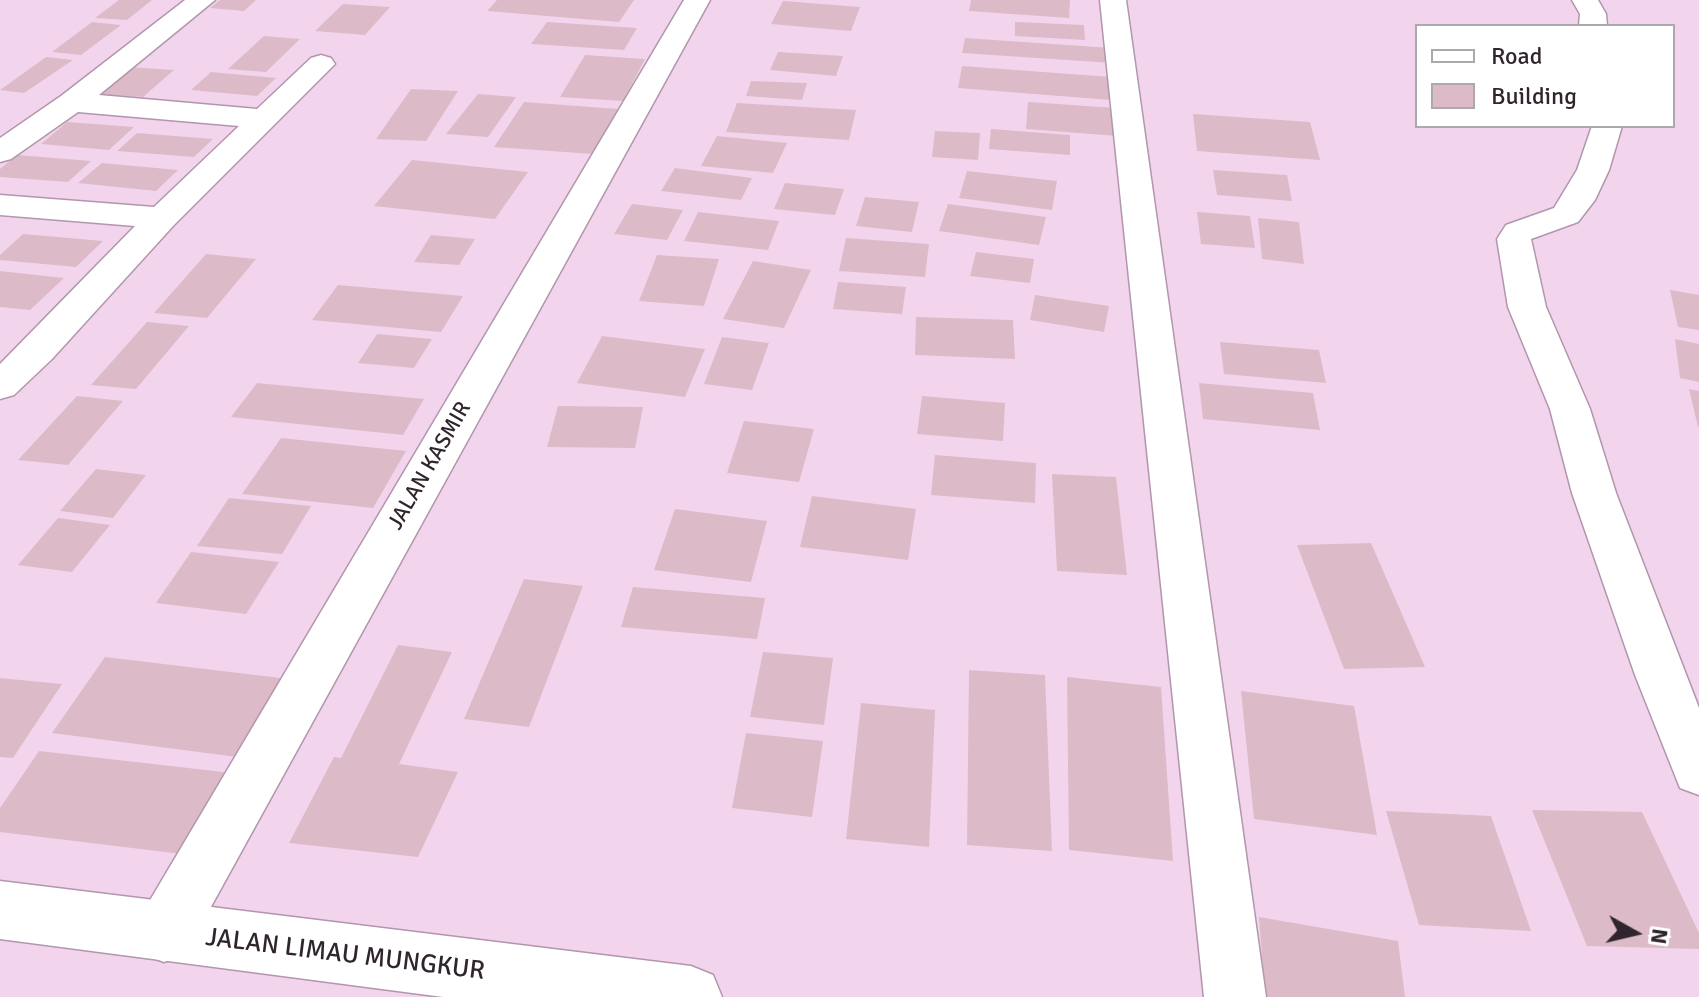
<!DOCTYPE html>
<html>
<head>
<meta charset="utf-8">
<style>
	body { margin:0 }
	#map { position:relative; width:1699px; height:997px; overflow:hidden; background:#f2d5ed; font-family:Signika,sans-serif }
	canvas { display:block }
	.legend { position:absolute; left:1415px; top:24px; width:260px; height:104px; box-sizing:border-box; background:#fff; border:2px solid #aca8ab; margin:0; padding:10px 14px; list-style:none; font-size:24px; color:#30252e }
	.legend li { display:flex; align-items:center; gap:16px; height:40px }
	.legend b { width:40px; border:2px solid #aca8ab }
	.north { position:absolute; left:1595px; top:893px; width:80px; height:80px; -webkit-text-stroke:6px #fff; paint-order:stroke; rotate:98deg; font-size:22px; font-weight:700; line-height:32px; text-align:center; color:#30252e }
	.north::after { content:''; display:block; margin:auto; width:28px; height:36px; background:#30252e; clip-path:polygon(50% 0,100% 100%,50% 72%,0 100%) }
</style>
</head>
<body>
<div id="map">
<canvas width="1699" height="997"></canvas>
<ul class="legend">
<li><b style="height:10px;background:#fff"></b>Road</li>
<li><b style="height:22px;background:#ddbac7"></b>Building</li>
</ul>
<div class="north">N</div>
</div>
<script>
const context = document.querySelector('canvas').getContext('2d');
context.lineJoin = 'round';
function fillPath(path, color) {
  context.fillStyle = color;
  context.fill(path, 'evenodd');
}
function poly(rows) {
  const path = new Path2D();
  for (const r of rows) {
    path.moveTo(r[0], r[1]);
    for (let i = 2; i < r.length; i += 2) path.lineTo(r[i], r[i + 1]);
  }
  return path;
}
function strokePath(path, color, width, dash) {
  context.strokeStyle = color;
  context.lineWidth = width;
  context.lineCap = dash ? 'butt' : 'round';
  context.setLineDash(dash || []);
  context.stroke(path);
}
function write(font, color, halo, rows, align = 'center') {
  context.font = font + ' Signika,sans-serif';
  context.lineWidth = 6;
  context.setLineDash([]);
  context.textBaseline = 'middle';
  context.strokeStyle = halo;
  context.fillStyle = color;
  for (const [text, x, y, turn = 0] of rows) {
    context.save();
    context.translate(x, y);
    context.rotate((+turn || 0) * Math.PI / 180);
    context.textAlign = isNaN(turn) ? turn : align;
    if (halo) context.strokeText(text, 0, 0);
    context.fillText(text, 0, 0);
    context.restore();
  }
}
const building = poly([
	[119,0,152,0,127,20,95,18],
	[220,0,256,0,244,11,210,8],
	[497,0,634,0,619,22,487,11],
	[971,0,1070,0,1069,18,969,11],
	[783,1,860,7,851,31,771,24],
	[343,4,390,7,365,35,315,31],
	[92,22,121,25,81,55,52,52],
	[547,22,637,28,624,50,531,44],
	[1015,22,1084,25,1085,40,1015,36],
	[264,36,300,39,266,72,228,69],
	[965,38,1111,48,1112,63,962,53],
	[778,52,843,56,836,76,770,70],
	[585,55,645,59,623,101,560,97],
	[46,57,73,60,24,93,0,90],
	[962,66,1111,77,1111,100,958,88],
	[128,67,174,70,143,97,96,94],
	[211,72,276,78,257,96,191,90],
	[751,81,807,83,802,100,746,96],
	[411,89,458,91,426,141,376,139],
	[478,94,516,97,488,137,446,134],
	[524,102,618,109,593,154,494,147],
	[1028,102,1116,108,1117,136,1026,129],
	[737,103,856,110,849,140,726,132],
	[1193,114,1310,122,1320,160,1197,151],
	[67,122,134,127,109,150,41,144],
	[991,129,1070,135,1070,155,989,149],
	[935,131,980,133,978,160,932,157],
	[137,133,213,139,194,157,117,151],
	[717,136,787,143,773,173,701,166],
	[17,155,91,161,68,182,0,177,0,169],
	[412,160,528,172,495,219,374,206],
	[102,163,178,170,156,191,78,183],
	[675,168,752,178,741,200,661,191],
	[1213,170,1287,175,1292,201,1217,195],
	[967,171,1057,181,1052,210,959,198],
	[785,183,844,189,835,215,774,209],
	[865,197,919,202,912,232,856,226],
	[632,204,683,210,667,240,614,234],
	[948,204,1046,217,1039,245,939,231],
	[698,212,779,221,768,250,684,241],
	[1197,212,1250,216,1255,248,1201,244],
	[1258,218,1299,222,1304,264,1262,259],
	[23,234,103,241,76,267,0,260,0,255],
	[431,235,475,239,459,265,414,262],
	[846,238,929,244,925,277,839,271],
	[976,252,1034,259,1030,283,970,276],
	[206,254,256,259,207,318,154,313],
	[657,255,719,259,704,306,639,301],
	[753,261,811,270,784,328,723,319],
	[0,271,64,278,30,310,0,307],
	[838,282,906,287,902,314,833,309],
	[338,285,463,296,441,332,312,320],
	[1670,290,1699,295,1699,330,1678,327],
	[1035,295,1109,306,1104,332,1030,320],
	[916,317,1013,320,1015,359,915,355],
	[147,322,189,326,136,389,91,385],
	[377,334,432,339,414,368,358,363],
	[602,336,705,349,685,397,577,383],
	[722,337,769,343,752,390,704,384],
	[1675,339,1699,344,1699,382,1680,378],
	[1220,342,1319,350,1326,383,1224,374],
	[257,383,424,399,403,435,231,417],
	[1199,383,1313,393,1320,430,1203,419],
	[1689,389,1699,391,1699,427,1698,427],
	[77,396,123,401,68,465,18,460],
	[922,396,1005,403,1003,441,917,434],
	[558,406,643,407,635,448,547,447],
	[744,421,814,429,799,482,727,473],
	[281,438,406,451,373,508,242,494],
	[935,455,1036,463,1035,503,931,495],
	[96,469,146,475,113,518,60,511],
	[1052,474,1116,477,1127,575,1057,571],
	[812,496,916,509,908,560,800,547],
	[229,498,311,506,282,554,197,546],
	[675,509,767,521,751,582,654,570],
	[58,518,110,525,72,572,18,565],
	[1371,543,1425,667,1344,669,1297,545],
	[191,552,279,562,246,614,156,603],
	[524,579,583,586,529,727,464,719],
	[633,587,765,598,757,639,621,627],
	[398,645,452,652,399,764,458,772,418,857,289,843,334,757,341,758],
	[763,652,833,658,824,725,750,717],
	[105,657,289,679,245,758,52,733],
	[969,670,1045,675,1052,851,967,845],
	[1067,677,1161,687,1173,861,1069,850],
	[0,678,62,684,13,758,0,757],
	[1241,691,1354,706,1377,835,1254,819],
	[861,703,935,710,929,847,846,839],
	[746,733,823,741,812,817,732,808],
	[39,751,241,774,198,856,0,832,0,808],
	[1532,810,1642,812,1699,933,1699,949,1587,946],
	[1386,811,1491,816,1531,931,1419,925],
	[1259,917,1398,941,1405,997,1265,997]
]);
const minor = poly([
	[185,0,215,0,99,95,257,109,311,58,321,55,331,58,335,64,174,225,52,359,14,395,0,399,0,364,135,226,0,215,0,195,154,207,239,126,78,112,11,159,0,162,0,138,61,96,185,0],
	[684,0,710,0,185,954,164,962,143,954,134,933,143,912,684,0],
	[1100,0,1126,0,1266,997,1204,997,1100,0],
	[1572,0,1598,0,1606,14,1607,26,1579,26,1580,14,1572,0],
	[1592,126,1622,126,1609,170,1595,200,1578,222,1531,239,1546,307,1590,409,1616,493,1699,708,1699,795,1680,788,1635,675,1572,493,1550,409,1508,307,1497,239,1506,225,1554,208,1577,170,1592,126]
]);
const tertiary = poly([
	[0,881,691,966,713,975,722,997,443,997,0,939,0,881]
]);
const streetNames = [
	["JALAN KASMIR",430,466,-60]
];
const nearStreetnames = [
	["JALAN LIMAU MUNGKUR",345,955,7]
];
fillPath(building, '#ddbac7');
strokePath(minor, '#b196ac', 3);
strokePath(tertiary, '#b196ac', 3);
fillPath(minor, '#fff');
fillPath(tertiary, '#fff');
write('22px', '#30252e', '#fff', streetNames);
write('26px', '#30252e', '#fff', nearStreetnames);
</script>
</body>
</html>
